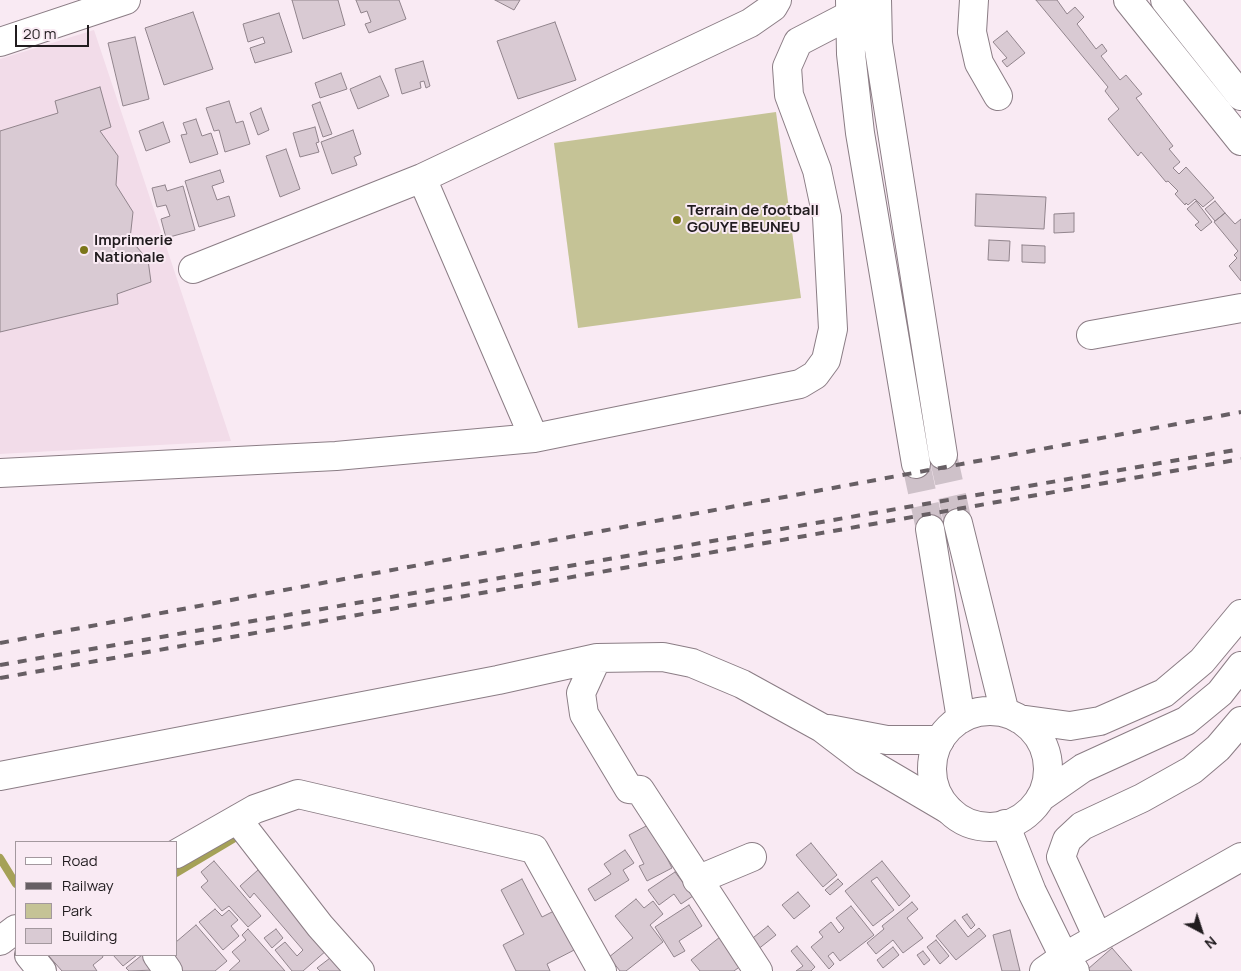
<!DOCTYPE html>
<html>
<head>
<meta charset="utf-8">
<style>
	body { margin:0 }
	#map { position:relative; width:1241px; height:971px; overflow:hidden; background:#f9eaf3; font-family:Manrope,sans-serif }
	canvas { display:block }
	.legend { position:absolute; left:15px; top:841px; width:162px; height:115px; box-sizing:border-box; background:#f9eaf3; border:1px solid #a3989e; margin:0; padding:6px 9px; list-style:none; font-size:15px; color:#211c1f }
	.legend li { display:flex; align-items:center; gap:10px; height:25px }
	.legend b { width:25px; border:1px solid #a3989e }
	.north { position:absolute; left:1176px; top:906px; width:50px; height:50px; -webkit-text-stroke:4px #f9eaf3; paint-order:stroke; rotate:140deg; font-size:14px; font-weight:700; line-height:20px; text-align:center; color:#211c1f }
	.north::after { content:''; display:block; margin:auto; width:18px; height:22px; background:#211c1f; clip-path:polygon(50% 0,100% 100%,50% 72%,0 100%) }
	.scale { position:absolute; left:15px; top:25px; width:74px; height:22px; box-sizing:border-box; border:2px solid #211c1f; border-top:0; padding-left:6px; font-size:15px; line-height:18px; white-space:nowrap; color:#211c1f; -webkit-text-stroke:4px #f9eaf3; paint-order:stroke }
</style>
</head>
<body>
<div id="map">
<canvas width="1241" height="971"></canvas>
<ul class="legend">
<li><b style="height:6px;background:#fff"></b>Road</li>
<li><b style="height:6px;background:#675f64"></b>Railway</li>
<li><b style="height:14px;background:#c5c396"></b>Park</li>
<li><b style="height:14px;background:#d9cad3"></b>Building</li>
</ul>
<div class="north">N</div>
<div class="scale">20 m</div>
</div>
<script>
const context = document.querySelector('canvas').getContext('2d');
context.lineJoin = 'round';
function fillPath(path, color) {
  context.fillStyle = color;
  context.fill(path, 'evenodd');
}
function poly(rows) {
  const path = new Path2D();
  for (const r of rows) {
    if (r.length === 3) {
      path.moveTo(r[0] + r[2], r[1]);
      path.arc(r[0], r[1], r[2], 0, 2 * Math.PI);
      continue;
    }
    path.moveTo(r[0], r[1]);
    for (let i = 2; i < r.length; i += 2) path.lineTo(r[i], r[i + 1]);
  }
  return path;
}
function strokePath(path, color, width, dash) {
  context.strokeStyle = color;
  context.lineWidth = width;
  context.lineCap = dash ? 'butt' : 'round';
  context.setLineDash(dash || []);
  context.stroke(path);
}
function write(font, color, halo, rows, align = 'center') {
  context.font = font + ' Manrope,sans-serif';
  context.lineWidth = 4;
  context.setLineDash([]);
  context.textBaseline = 'middle';
  context.strokeStyle = halo;
  context.fillStyle = color;
  for (const [text, x, y, turn = 0] of rows) {
    context.save();
    context.translate(x, y);
    context.rotate((+turn || 0) * Math.PI / 180);
    context.textAlign = isNaN(turn) ? turn : align;
    if (halo) context.strokeText(text, 0, 0);
    context.fillText(text, 0, 0);
    context.restore();
  }
}
const built = poly([
	[94,30,231,441,0,454,0,59]
]);
const green = poly([
	[776,112,801,298,578,328,554,143]
]);
const stream = poly([
	[0,858,16,884],
	[176,873,243,833]
]);
const building = poly([
	[292,0,338,0,345,25,303,39,292,0],
	[356,0,399,0,406,19,369,33,365,24,371,22,367,11,361,13,356,0],
	[495,0,520,0,514,10,495,0],
	[1036,0,1057,0,1067,14,1075,7,1084,17,1077,24,1096,49,1102,44,1107,51,1101,56,1120,80,1126,75,1142,94,1136,98,1173,146,1169,149,1180,162,1173,168,1179,174,1186,167,1214,198,1203,207,1195,199,1188,205,1186,203,1185,205,1175,194,1178,191,1168,181,1166,182,1141,152,1138,156,1108,119,1119,109,1105,91,1108,87,1036,0],
	[193,12,213,69,164,85,145,28,193,12],
	[279,13,292,52,255,63,250,48,265,43,263,37,248,42,243,24,279,13],
	[555,22,576,80,518,99,497,41,555,22],
	[1007,31,1025,53,1007,67,1002,61,1007,58,993,42,1007,31],
	[135,37,149,99,123,106,108,43,135,37],
	[423,61,430,86,426,88,424,81,420,82,421,88,402,94,395,69,423,61],
	[341,73,347,89,320,98,315,83,341,73],
	[380,76,389,96,358,109,350,89,380,76],
	[100,87,111,127,100,131,118,156,116,185,133,212,130,239,148,260,151,282,117,294,118,304,0,332,0,131,58,113,55,101,100,87],
	[229,101,236,123,243,121,250,144,225,152,219,130,214,131,206,108,229,101],
	[320,102,332,134,323,137,312,105,320,102],
	[261,108,269,130,258,135,250,113,261,108],
	[196,119,202,136,211,133,218,154,190,163,181,135,187,134,183,123,196,119],
	[163,122,170,142,146,151,139,131,163,122],
	[315,127,319,142,316,143,319,152,300,157,293,133,315,127],
	[353,130,361,154,354,157,357,165,332,174,321,142,353,130],
	[286,149,300,189,280,197,266,156,286,149],
	[220,170,224,182,212,186,217,200,229,196,235,216,199,227,185,181,220,170],
	[165,185,167,191,183,186,195,230,166,238,161,219,170,216,166,205,157,207,152,188,165,185],
	[976,194,1046,197,1044,229,975,226,976,194],
	[1196,201,1212,222,1201,231,1195,225,1199,222,1187,209,1196,201],
	[1215,201,1225,213,1215,221,1205,209,1215,201],
	[1074,213,1074,232,1054,233,1054,214,1074,213],
	[1225,213,1235,224,1241,219,1241,281,1229,266,1237,258,1234,255,1238,251,1214,222,1225,213],
	[989,240,1010,241,1009,261,988,260,989,240],
	[1022,245,1045,246,1045,263,1022,262,1022,245],
	[650,824,672,868,647,881,639,866,644,864,629,835,650,824],
	[811,843,837,875,823,887,796,855,811,843],
	[625,850,634,863,623,870,629,880,595,901,588,889,611,874,604,864,625,850],
	[214,861,261,916,248,927,229,906,222,911,201,887,208,881,201,872,214,861],
	[882,861,910,896,899,906,877,877,871,881,894,910,873,926,845,891,882,861],
	[258,870,327,950,303,971,292,971,275,950,285,942,297,956,303,950,254,893,250,898,240,886,258,870],
	[675,872,693,896,681,904,674,894,659,905,648,890,675,872],
	[522,879,542,917,562,907,582,946,547,964,550,971,516,971,503,945,524,934,501,890,522,879],
	[838,879,843,884,830,895,825,890,838,879],
	[798,892,810,906,794,919,782,905,798,892],
	[636,899,644,908,653,901,663,914,650,925,663,942,626,971,620,971,609,957,633,938,615,916,636,899],
	[912,902,918,909,907,918,923,938,903,953,893,940,876,954,867,943,884,929,882,926,912,902],
	[689,905,702,926,679,941,685,951,674,957,655,927,689,905],
	[851,906,874,935,840,961,833,952,828,956,834,964,829,969,811,947,823,937,819,932,831,922,839,933,844,928,836,918,851,906],
	[215,909,222,916,229,910,238,920,231,926,239,936,223,950,199,922,215,909],
	[967,914,975,925,971,929,962,917,967,914],
	[955,920,968,937,979,928,986,936,956,960,936,936,955,920],
	[196,925,227,961,215,971,178,971,164,955,176,955,176,942,196,925],
	[768,926,776,935,752,954,744,945,768,926],
	[248,929,285,971,229,971,240,961,232,952,246,940,242,935,248,929],
	[276,929,283,938,272,948,264,938,276,929],
	[1010,930,1020,971,1002,971,993,935,1010,930],
	[720,937,742,965,734,971,700,971,691,960,720,937],
	[936,940,949,956,940,964,927,947,936,940],
	[797,946,815,967,811,971,796,971,803,966,791,951,797,946],
	[893,947,899,955,883,968,877,960,893,947],
	[1112,948,1132,971,1090,971,1088,969,1112,948],
	[923,951,930,960,924,965,917,955,923,951],
	[48,955,102,955,103,957,93,965,97,971,62,971,48,955],
	[113,955,137,955,123,966,113,955],
	[142,955,155,970,129,971,126,968,142,955],
	[334,955,347,971,320,971,317,968,334,955]
]);
const majorTunnel = poly([
	[943,455,958,523],
	[916,464,930,529]
]);
const minor = poly([
	[974,0,972,32,979,63,998,96],
	[1128,0,1241,141],
	[1165,0,1241,96],
	[0,42,126,0],
	[422,178,534,438],
	[193,269,422,178,750,23,773,7,777,0],
	[1091,335,1241,308],
	[0,473,336,456,534,438,800,384,815,375,826,360,833,329,827,217,817,170,789,95,787,67,798,42,850,15],
	[597,658,581,693,584,714,629,789,640,790,758,971],
	[829,729,887,740,940,740],
	[0,776,498,680,597,658,663,657,692,663,742,684,822,728,864,760,949,810],
	[237,819,320,926,360,971],
	[1005,824,1032,892,1064,957,1075,971],
	[176,854,255,809,298,794,534,849,602,971],
	[697,880,752,857],
	[1098,938,1061,857,1067,840,1082,826,1142,798,1192,770,1218,748,1241,721],
	[0,941,16,929],
	[29,955,42,971],
	[157,955,168,971],
	[1044,971,1064,957,1241,857]
]);
const major = poly([
	[850,0,851,54,860,133,916,464],
	[877,0,878,43,943,455],
	[958,523,1005,713],
	[930,529,961,719],
	[990,769,58],
	[1019,719,1070,726,1100,721,1164,693,1202,661,1241,614],
	[1040,798,1083,768,1186,721,1220,693,1241,666]
]);
const rail = poly([
	[0,643,1241,412],
	[0,665,1241,449],
	[0,678,1241,459]
]);
const markers = [
	[677,220,5,"#7b761a"],
	[84,250,5,"#7b761a"]
];
const poiNames = [
	["Terrain de football",687,211],
	["GOUYE BEUNEU",687,228],
	["Imprimerie",94,241],
	["Nationale",94,258]
];
fillPath(built, '#f2dce9');
fillPath(green, '#c5c396');
strokePath(stream, '#a5a157', 8);
fillPath(building, '#d9cad3');
strokePath(building, '#91848c', 1);
strokePath(majorTunnel, '#cec1c9', 28, [28, 14]);
strokePath(minor, '#8b7d85', 30);
strokePath(major, '#8b7d85', 30);
strokePath(minor, '#fff', 28);
strokePath(major, '#fff', 28);
strokePath(rail, '#675f64', 4, [9, 9]);
for (const [x, y, r, color] of markers) {
  const dot = new Path2D();
  dot.arc(x, y, r, 0, 2 * Math.PI);
  context.fillStyle = color;
  context.fill(dot);
  strokePath(dot, '#f9eaf3', 2);
}
write('bold 15px', '#211c1f', '#f9eaf3', poiNames, 'left');
</script>
</body>
</html>
